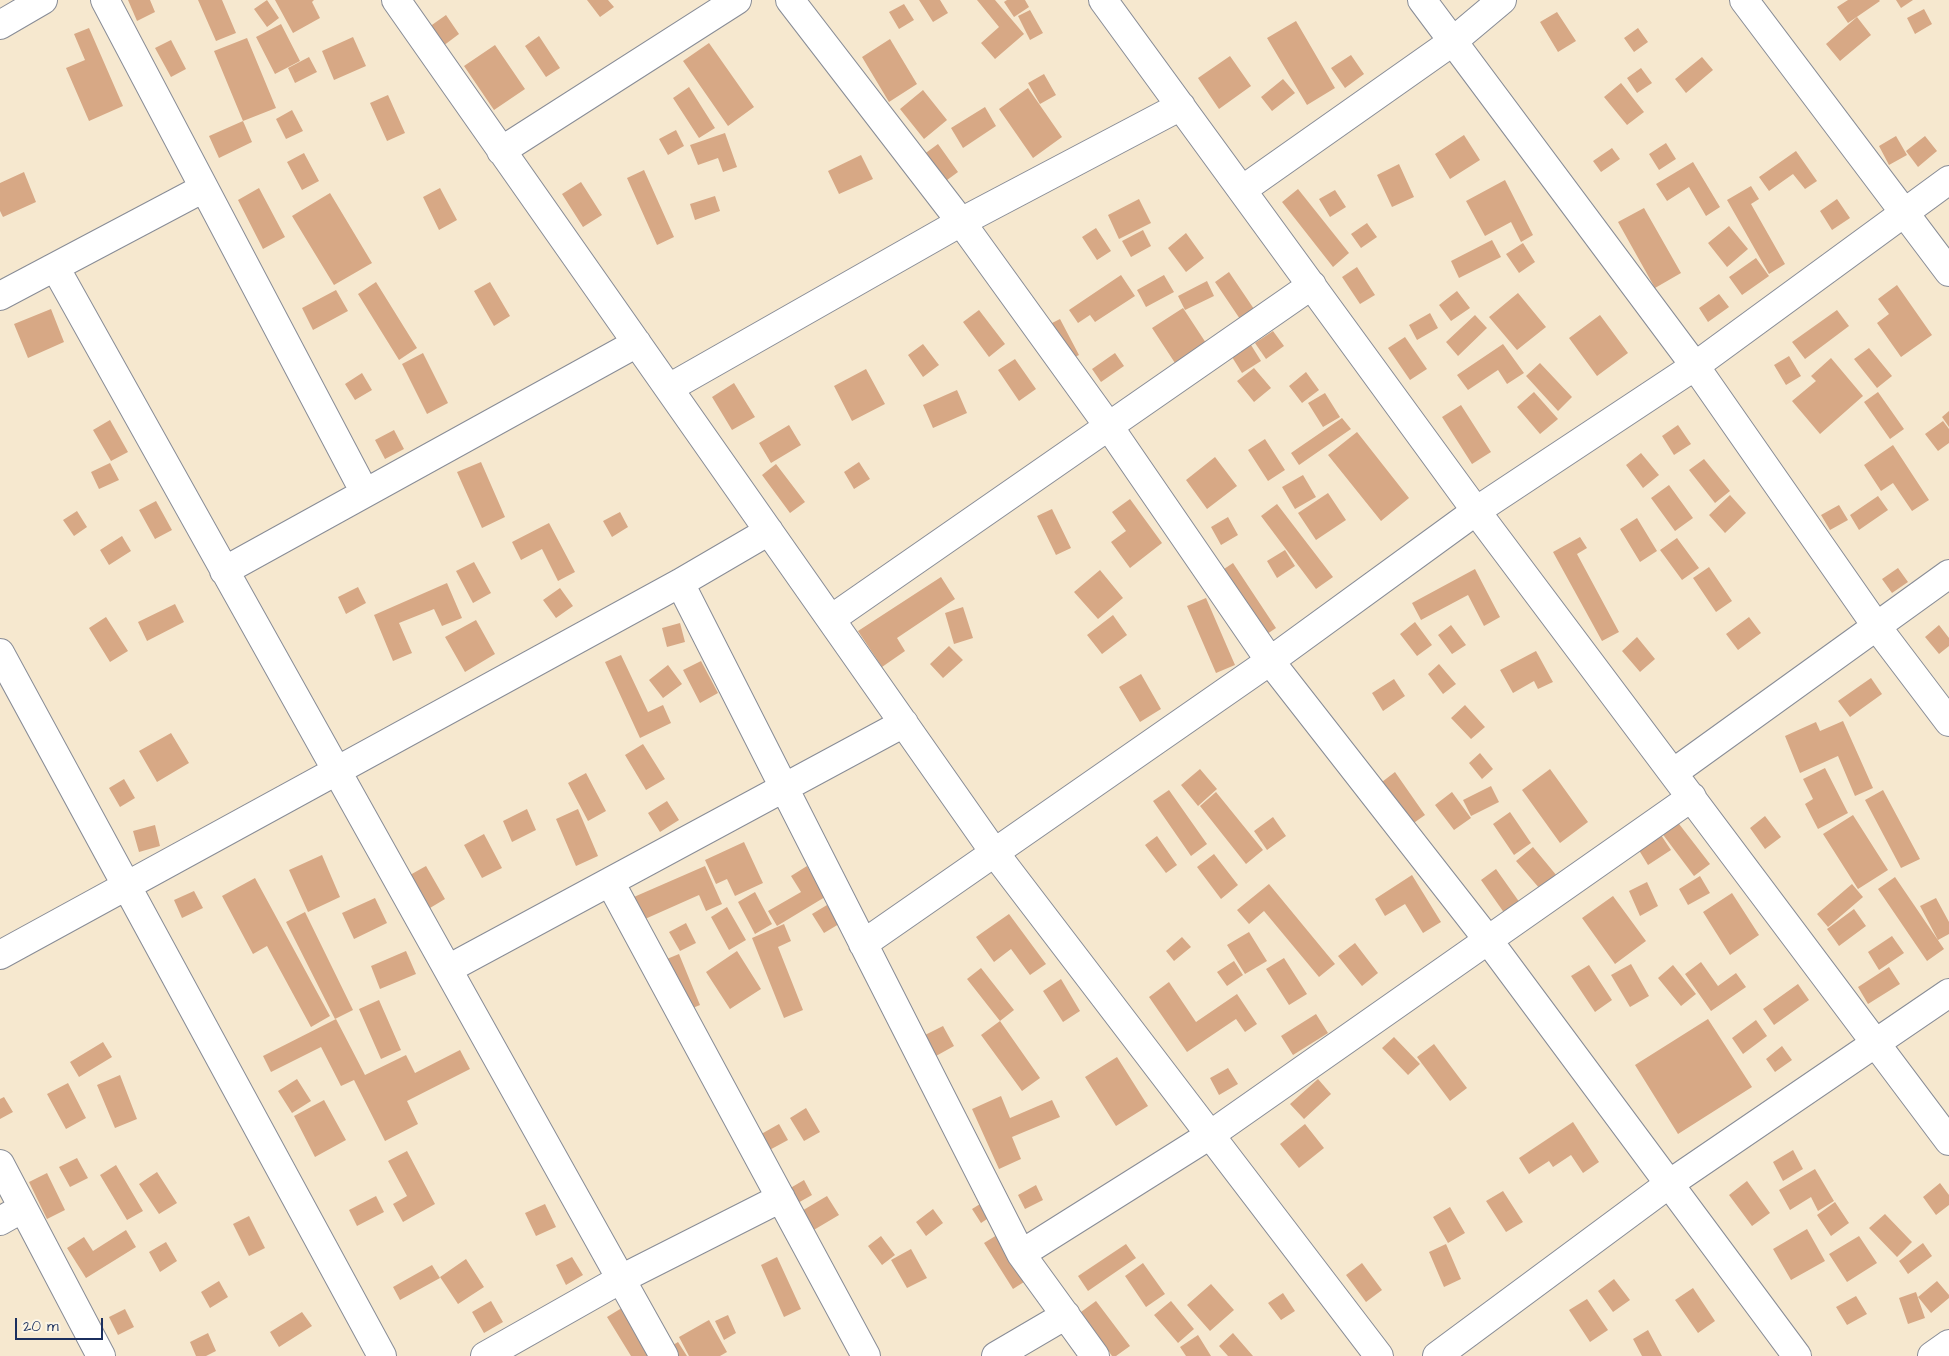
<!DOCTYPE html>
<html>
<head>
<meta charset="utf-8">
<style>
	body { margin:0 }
	#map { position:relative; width:1949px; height:1356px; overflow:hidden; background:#f6e8cf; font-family:"Architects Daughter",sans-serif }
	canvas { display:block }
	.scale { position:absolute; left:15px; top:1318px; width:88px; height:22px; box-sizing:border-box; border:2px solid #1b2f5e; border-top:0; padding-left:6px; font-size:15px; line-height:18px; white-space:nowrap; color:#1b2f5e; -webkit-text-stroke:4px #fcf5e5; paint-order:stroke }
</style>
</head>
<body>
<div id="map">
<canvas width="1949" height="1356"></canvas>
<div class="scale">20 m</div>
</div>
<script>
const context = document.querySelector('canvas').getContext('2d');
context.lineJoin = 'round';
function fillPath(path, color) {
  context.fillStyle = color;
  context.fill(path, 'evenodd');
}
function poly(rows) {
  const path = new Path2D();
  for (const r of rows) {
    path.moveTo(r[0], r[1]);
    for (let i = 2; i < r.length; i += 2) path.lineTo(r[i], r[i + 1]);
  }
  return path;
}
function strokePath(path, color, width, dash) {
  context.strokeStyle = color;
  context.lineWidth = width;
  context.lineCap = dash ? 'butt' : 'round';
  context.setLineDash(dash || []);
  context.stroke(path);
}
const building = poly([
	[128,0,150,0,155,12,137,21],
	[198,0,222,0,236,33,216,41],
	[267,0,279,18,267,27,254,9],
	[275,0,314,0,312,2,320,18,293,33],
	[587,0,608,0,614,7,600,17],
	[919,0,940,0,948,13,933,22],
	[977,0,995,0,1024,34,995,59,981,43,999,27],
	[1007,0,1025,0,1029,7,1014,17,1004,2],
	[1848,0,1879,0,1880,1,1848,23,1837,7],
	[1896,0,1913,0,1901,8],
	[904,4,914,20,899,29,889,12],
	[1924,9,1932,24,1915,34,1907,18],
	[1030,10,1043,33,1030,40,1018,16],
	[1557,12,1576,41,1558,52,1540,22],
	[446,15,459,34,443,46,429,27],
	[1857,17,1871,35,1840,61,1826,44],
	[1296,21,1335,88,1307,105,1267,38],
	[281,24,300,61,275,74,256,37],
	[89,28,123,106,89,121,66,68,85,60,74,34],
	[1638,28,1648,42,1634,52,1624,38],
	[539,36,560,68,546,77,525,46],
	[353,37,366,66,334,80,322,51],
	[247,38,276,108,243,121,214,51],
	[890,39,917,84,889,102,862,57],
	[171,40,186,69,171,77,155,48],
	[709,43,754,107,728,126,683,61],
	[495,45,525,89,494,110,464,66],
	[1351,55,1364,74,1345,88,1331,68],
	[1230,56,1251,86,1219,109,1198,78],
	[309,57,317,72,295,83,288,68],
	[1702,57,1713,70,1686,93,1675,79],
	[1641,68,1652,83,1637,93,1627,78],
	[1044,74,1056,95,1040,104,1028,83],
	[1283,79,1295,93,1272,111,1261,97],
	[1621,83,1644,112,1627,125,1604,97],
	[689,87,715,128,699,138,673,98],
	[1028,88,1062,137,1033,158,999,109],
	[923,90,947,120,924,139,900,109],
	[388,95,405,133,387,141,370,103],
	[985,107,996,126,963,148,951,128],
	[292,110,303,131,286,139,276,119],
	[243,121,252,142,219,158,209,136],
	[676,130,684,146,668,155,659,139],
	[725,133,737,167,723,172,718,158,698,165,690,145],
	[1464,135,1480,160,1450,179,1435,154],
	[1896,136,1907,155,1889,165,1879,146],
	[1925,136,1937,151,1918,167,1906,151],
	[1666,143,1676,159,1659,170,1649,154],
	[938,144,958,172,943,183,923,155],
	[1612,148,1620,159,1601,172,1593,161],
	[1796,151,1817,181,1805,189,1793,174,1769,191,1759,177],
	[304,153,319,181,302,190,287,162],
	[861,155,873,179,839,194,828,171],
	[1693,162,1720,207,1706,216,1689,187,1667,201,1656,184],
	[1399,164,1414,197,1392,207,1377,175],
	[644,170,674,237,657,245,627,178],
	[24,172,36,202,3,217,0,211,0,183],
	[1505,180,1533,235,1521,242,1511,222,1485,236,1466,201],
	[581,182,602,215,583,227,562,194],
	[1751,186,1759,199,1751,204,1785,264,1769,274,1727,200],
	[259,188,285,237,263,249,238,200],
	[440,188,457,220,439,230,423,197],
	[1298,189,1349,253,1333,267,1282,202],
	[1335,190,1346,207,1330,217,1319,199],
	[330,193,372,263,334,285,292,216],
	[715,196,720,211,695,220,690,204],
	[1139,199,1151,223,1119,239,1108,215],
	[1837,199,1850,218,1832,230,1820,211],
	[1644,208,1681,273,1655,288,1618,222],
	[1367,223,1377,237,1361,248,1351,234],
	[1729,226,1748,249,1727,267,1708,243],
	[1096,228,1111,251,1097,260,1082,237],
	[1143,230,1151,246,1131,257,1122,241],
	[1186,233,1204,258,1186,272,1168,248],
	[1492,240,1501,257,1459,278,1451,261],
	[1523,243,1535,262,1519,273,1506,254],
	[1756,258,1769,276,1742,295,1729,277],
	[1357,267,1375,295,1360,304,1342,277],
	[1229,272,1254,309,1240,319,1215,282],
	[1121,275,1135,296,1095,322,1090,315,1078,323,1069,310],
	[1164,275,1174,292,1146,307,1137,290],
	[1207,281,1214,296,1185,310,1178,296],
	[376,282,417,348,399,360,358,294],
	[490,282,510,316,494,326,474,291],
	[1897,285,1932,335,1901,357,1877,323,1889,314,1878,299],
	[336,290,348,311,313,330,302,308],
	[1457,291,1470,308,1451,321,1439,305],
	[1518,293,1546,327,1517,350,1489,317],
	[1719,294,1729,307,1708,322,1699,308],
	[1183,308,1206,343,1175,363,1152,328],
	[51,309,64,342,28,358,14,324],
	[979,310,1005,344,989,357,963,322],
	[1837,310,1849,326,1805,359,1792,342],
	[1430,313,1438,328,1417,340,1409,325],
	[1475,315,1487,328,1458,356,1446,342],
	[1600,315,1628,353,1597,376,1569,338],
	[1060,319,1079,355,1057,366,1038,330],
	[1273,331,1284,346,1266,359,1255,343],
	[1405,337,1427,369,1410,380,1388,348],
	[923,344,939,365,923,377,908,355],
	[1503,344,1524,373,1507,384,1498,370,1468,390,1457,375],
	[1251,345,1261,361,1242,373,1232,357],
	[1869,348,1892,376,1877,388,1854,359],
	[423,353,448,403,427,414,402,364],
	[1115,353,1124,366,1101,382,1092,369],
	[1789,356,1801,376,1786,385,1774,365],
	[1831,358,1863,396,1820,434,1792,401,1816,381,1811,376],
	[1015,359,1036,389,1019,401,998,370],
	[1540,363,1572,397,1558,411,1526,376],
	[1254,368,1271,388,1254,402,1237,381],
	[866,369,885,404,852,421,834,386],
	[1306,372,1319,390,1302,403,1289,386],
	[362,373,372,390,355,400,345,384],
	[734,383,755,417,732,430,712,397],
	[957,390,967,413,933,428,923,405],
	[1534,392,1558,419,1540,434,1517,407],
	[1878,392,1904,429,1890,439,1864,402],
	[1325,393,1340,417,1323,427,1308,403],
	[1461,405,1491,452,1472,464,1442,417],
	[1949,411,1949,427,1942,417],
	[1342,418,1351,429,1299,465,1291,453],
	[110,420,128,452,111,461,93,430],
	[1943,421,1949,429,1949,443,1938,451,1925,434],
	[789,425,801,445,771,463,759,443],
	[1678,425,1691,444,1674,455,1662,436],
	[394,430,404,449,385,459,375,440],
	[1357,432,1409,498,1381,521,1328,455],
	[1265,439,1285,470,1268,481,1248,450],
	[1893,445,1929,500,1912,511,1893,483,1881,491,1864,465],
	[1641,453,1659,475,1643,488,1626,465],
	[1215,457,1237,486,1207,509,1186,480],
	[1704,459,1730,491,1715,503,1689,470],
	[481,462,505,517,482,528,457,472],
	[859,462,870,479,854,489,844,472],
	[110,463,119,480,99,489,91,472],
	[776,464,805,502,790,513,762,475],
	[1303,475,1316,497,1295,509,1282,487],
	[1669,485,1693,518,1675,531,1651,498],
	[1328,493,1346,520,1316,540,1298,513],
	[1730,495,1746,513,1725,533,1709,515],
	[1878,496,1888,510,1859,530,1850,515],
	[1130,499,1162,543,1130,568,1111,542,1126,531,1112,512],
	[156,501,172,530,155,539,139,510],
	[1277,504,1333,577,1316,589,1261,516],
	[1839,505,1848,520,1830,530,1821,515],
	[1052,509,1071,548,1056,555,1037,516],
	[77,511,87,527,74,536,63,520],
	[620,512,628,527,612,537,603,521],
	[1228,517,1238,535,1221,545,1211,527],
	[1637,518,1657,551,1640,562,1620,529],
	[549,523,575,572,558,581,542,549,521,560,512,542],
	[122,536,131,551,109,565,100,550],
	[1580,537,1587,548,1577,554,1619,632,1602,641,1553,552],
	[1677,538,1699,568,1682,580,1660,550],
	[1285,550,1295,566,1277,578,1267,561],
	[474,562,491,593,473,603,456,571],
	[1233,563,1276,628,1258,640,1215,575],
	[1709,567,1732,601,1716,612,1693,578],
	[1898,568,1908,582,1892,593,1882,579],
	[1475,569,1500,617,1484,626,1468,595,1421,620,1412,603],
	[1100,570,1123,598,1098,619,1074,592],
	[941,577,955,599,897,638,905,651,882,667,858,631],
	[447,583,462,618,442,626,434,609,399,623,412,653,393,661,374,615],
	[358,587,366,603,346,614,338,597],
	[560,588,573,606,556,618,543,600],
	[1206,598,1235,665,1216,673,1187,606],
	[175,604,184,622,147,641,138,622],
	[963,607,973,638,954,644,945,613],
	[1113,615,1127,635,1102,654,1087,635],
	[106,617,128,651,110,662,89,628],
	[1749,617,1761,633,1738,650,1726,634],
	[476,620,495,654,465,672,445,637],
	[1415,622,1432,645,1417,656,1400,634],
	[680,623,685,642,667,647,662,628],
	[1451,625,1466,645,1452,654,1438,635],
	[1939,625,1949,638,1949,646,1939,654,1925,637],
	[1637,637,1655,659,1640,672,1622,651],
	[949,646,963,660,943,678,930,664],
	[1536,651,1553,682,1538,689,1534,681,1513,693,1500,670],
	[621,655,648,712,663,705,671,723,640,738,605,662],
	[701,661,718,693,700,703,683,670],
	[1439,664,1456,684,1443,694,1428,674],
	[668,665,682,684,663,698,649,680],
	[1141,674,1161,709,1140,722,1119,687],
	[1871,678,1882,694,1850,717,1838,701],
	[1394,679,1405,696,1383,711,1372,693],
	[1465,705,1485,727,1471,739,1451,718],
	[1843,721,1873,788,1855,796,1838,756,1800,773,1785,736,1816,722,1820,731],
	[171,733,189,763,157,782,139,751],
	[643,744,665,779,646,790,625,755],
	[1480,753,1493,769,1482,779,1469,763],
	[1825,768,1848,813,1818,829,1805,804,1813,799,1803,779],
	[1200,769,1217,789,1198,806,1181,785],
	[1550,769,1588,822,1560,843,1522,790],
	[1395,772,1425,815,1408,827,1378,785],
	[586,773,606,811,588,821,568,783],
	[124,779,135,798,120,807,109,788],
	[1491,786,1499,802,1471,816,1463,800],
	[1169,790,1207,844,1191,856,1153,801],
	[1883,790,1920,859,1901,868,1865,800],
	[1216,792,1263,850,1246,864,1200,806],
	[1452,792,1471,818,1454,830,1435,805],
	[667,801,679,820,660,832,648,813],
	[527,809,536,830,512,842,503,821],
	[578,809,598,856,576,866,556,819],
	[1510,812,1531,843,1514,855,1493,824],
	[1853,815,1888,870,1858,889,1823,834],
	[1765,816,1781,837,1765,849,1750,828],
	[1273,817,1286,836,1267,850,1254,831],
	[1676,820,1710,864,1694,876,1661,832],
	[155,825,160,846,139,852,133,831],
	[1659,832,1671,850,1648,865,1637,847],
	[484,834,502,868,482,878,464,845],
	[1157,836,1177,865,1166,873,1145,845],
	[744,842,763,883,735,896,727,879,716,884,705,860],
	[1533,847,1557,876,1540,889,1516,861],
	[1214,854,1238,885,1221,899,1197,867],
	[322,855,340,897,308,912,289,870],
	[426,866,445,899,430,908,410,875],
	[705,866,722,904,706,911,699,895,636,923,627,900],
	[807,866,825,897,777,926,768,911,801,892,791,876],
	[1496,869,1520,903,1505,914,1481,880],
	[1412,875,1441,922,1423,933,1405,904,1385,916,1375,899],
	[1700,876,1710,893,1688,905,1679,889],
	[1895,877,1944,949,1927,961,1878,889],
	[255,878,330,1016,311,1027,267,946,253,954,222,896],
	[1647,882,1658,906,1640,916,1629,891],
	[1269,884,1335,964,1319,977,1264,911,1249,924,1237,910],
	[1852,884,1863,897,1828,927,1817,914],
	[194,891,203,908,182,918,174,900],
	[755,892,772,924,755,934,738,902],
	[1732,893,1759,935,1730,955,1703,912],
	[1613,896,1646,941,1615,964,1582,918],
	[375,898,387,923,354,939,342,913],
	[1936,898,1949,922,1949,934,1938,940,1920,906],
	[827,905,839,924,824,933,812,914],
	[727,907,746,940,729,950,711,917],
	[1854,909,1866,926,1839,946,1827,929],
	[305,912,353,1010,335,1019,286,922],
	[1009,914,1046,964,1030,975,1011,949,994,962,976,937],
	[686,923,696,943,680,951,669,932],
	[784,924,791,941,778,947,803,1010,784,1018,752,938],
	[1249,932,1267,961,1245,974,1227,945],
	[1892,936,1904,953,1879,970,1868,952],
	[1182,937,1191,947,1174,961,1166,951],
	[1355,943,1378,973,1362,986,1338,956],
	[406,951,416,974,380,989,371,966],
	[737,951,761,989,730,1009,706,972],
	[679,954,700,1005,683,1012,662,961],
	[1284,958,1307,994,1289,1005,1266,969],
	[1234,961,1243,975,1227,986,1217,972],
	[1701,962,1718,986,1736,973,1746,987,1711,1011,1685,974],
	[1631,964,1649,996,1630,1007,1611,975],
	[1589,965,1612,1000,1595,1012,1571,976],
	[1673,965,1696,994,1681,1006,1658,978],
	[1889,967,1900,984,1868,1004,1858,987],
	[981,968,1014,1010,1000,1021,967,979],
	[1061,979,1080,1011,1063,1022,1043,991],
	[1169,982,1196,1022,1237,994,1257,1024,1245,1032,1236,1019,1187,1052,1149,997],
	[1798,984,1809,1000,1774,1025,1763,1009],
	[379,1000,401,1050,381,1059,359,1009],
	[1316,1014,1328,1033,1293,1055,1281,1036],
	[336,1019,365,1075,406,1055,415,1073,460,1050,470,1069,407,1101,418,1124,385,1141,354,1080,341,1086,321,1047,271,1072,263,1056],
	[1708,1019,1752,1087,1678,1134,1635,1065],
	[1756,1020,1767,1036,1743,1054,1732,1038],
	[1000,1021,1040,1078,1022,1091,981,1035],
	[943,1026,954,1046,936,1056,925,1035],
	[1394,1037,1420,1064,1408,1075,1382,1048],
	[103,1042,112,1057,79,1077,70,1062],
	[1434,1044,1467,1088,1450,1101,1417,1057],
	[1782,1046,1792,1060,1775,1072,1766,1059],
	[1117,1057,1148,1106,1116,1126,1085,1077],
	[1228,1068,1238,1084,1219,1095,1210,1078],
	[120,1075,137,1119,115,1128,97,1085],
	[297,1079,311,1101,292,1113,278,1091],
	[1318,1079,1331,1094,1304,1119,1290,1104],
	[68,1083,86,1118,66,1129,47,1094],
	[1001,1096,1010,1118,1052,1100,1060,1117,1012,1137,1021,1159,999,1169,972,1109],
	[4,1097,13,1112,0,1119,0,1099],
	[324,1100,346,1140,315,1157,294,1116],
	[806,1108,820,1132,804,1141,790,1118],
	[1573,1122,1599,1162,1583,1173,1571,1155,1553,1167,1549,1161,1529,1174,1519,1158],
	[779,1124,788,1140,764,1153,756,1137],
	[1305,1124,1324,1148,1299,1168,1280,1144],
	[1793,1150,1803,1169,1783,1181,1773,1162],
	[407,1151,435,1204,403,1222,393,1204,407,1196,388,1161],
	[77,1158,88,1178,70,1187,59,1167],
	[116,1165,143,1211,127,1220,100,1175],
	[1815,1169,1834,1201,1818,1211,1811,1197,1790,1210,1779,1190],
	[157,1172,177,1203,159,1214,139,1184],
	[47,1173,65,1210,47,1219,29,1182],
	[804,1180,812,1195,796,1204,787,1190],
	[1747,1181,1770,1213,1752,1226,1729,1195],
	[1940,1183,1949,1195,1949,1205,1936,1215,1923,1197],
	[1036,1185,1043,1200,1025,1209,1018,1195],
	[1503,1191,1523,1222,1506,1232,1486,1201],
	[376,1196,384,1212,357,1226,349,1210],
	[827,1196,839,1215,812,1231,800,1212],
	[993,1196,1002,1209,981,1223,972,1209],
	[1835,1202,1849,1223,1831,1236,1817,1215],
	[545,1204,556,1227,536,1236,525,1213],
	[1450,1207,1465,1233,1448,1243,1433,1217],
	[933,1209,943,1223,926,1236,916,1222],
	[1885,1214,1912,1242,1897,1257,1869,1228],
	[249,1216,265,1248,249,1256,233,1224],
	[1010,1227,1038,1273,1013,1289,984,1243],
	[1807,1229,1825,1261,1791,1280,1773,1249],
	[126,1230,136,1247,86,1278,67,1248,84,1237,93,1251],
	[881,1236,895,1255,882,1265,868,1246],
	[1859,1236,1877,1263,1847,1282,1829,1254],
	[166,1242,177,1261,160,1272,149,1252],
	[1923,1243,1932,1256,1908,1274,1899,1261],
	[1126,1244,1136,1258,1088,1291,1078,1276],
	[1446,1244,1461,1279,1444,1287,1429,1252],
	[911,1249,927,1278,907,1288,891,1260],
	[572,1257,583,1275,566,1285,556,1265],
	[777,1257,801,1309,784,1317,761,1265],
	[466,1259,484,1287,458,1304,440,1277],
	[1143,1263,1165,1294,1146,1307,1125,1276],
	[1362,1263,1382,1290,1366,1302,1346,1275],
	[432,1265,440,1278,400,1300,393,1287],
	[1614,1279,1630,1300,1613,1312,1598,1291],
	[219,1281,228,1297,210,1308,201,1292],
	[1937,1281,1949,1295,1949,1298,1931,1313,1918,1297],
	[1211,1284,1234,1310,1210,1331,1187,1305],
	[1693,1288,1715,1321,1698,1333,1675,1300],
	[1916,1292,1925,1318,1908,1324,1899,1298],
	[1283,1293,1295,1311,1281,1320,1268,1303],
	[1856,1296,1867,1314,1847,1325,1836,1307],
	[1587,1299,1608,1330,1590,1342,1569,1310],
	[491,1301,503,1322,484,1333,472,1312],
	[1096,1301,1130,1346,1116,1356,1112,1356,1081,1312],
	[1171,1301,1194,1329,1178,1343,1154,1315],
	[625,1306,654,1356,631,1356,607,1317],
	[125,1309,134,1327,118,1335,109,1317],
	[302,1312,312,1326,279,1347,270,1332],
	[728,1315,736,1333,724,1340,715,1321],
	[709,1320,727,1352,720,1356,689,1356,679,1337],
	[1648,1330,1662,1356,1642,1356,1633,1339],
	[208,1333,216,1351,206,1356,196,1356,190,1342],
	[1233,1333,1253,1356,1228,1356,1219,1346],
	[1198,1335,1211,1356,1186,1356,1180,1347],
	[678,1342,687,1356,655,1356]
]);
const minor = poly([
	[105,0,365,493],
	[396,0,994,852,1379,1356],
	[790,0,961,222,1112,431,1270,661,1488,940,1797,1356],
	[1103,0,1476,511,1949,1141],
	[1422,0,1695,366,1877,627,1949,722],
	[1744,0,1949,272],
	[0,25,43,0],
	[501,151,737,0],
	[1242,190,1452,42,1502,0],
	[55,267,664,1356],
	[0,296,204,188],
	[669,388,961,222,1181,106],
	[224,571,637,343],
	[680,583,1021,1254,1095,1356],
	[831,619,1312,285],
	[0,653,382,1356],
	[1673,773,1949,574],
	[610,882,866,1356],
	[863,944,1270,661,1476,511,1695,366,1949,180],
	[0,955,680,583,769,531],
	[448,969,904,723],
	[0,1164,101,1356],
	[0,1221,23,1208],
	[1021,1254,1210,1135,1692,797],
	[485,1356,621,1279,781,1198],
	[996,1356,1066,1315],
	[1437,1356,1669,1184,1949,993],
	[1932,1356,1949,1344]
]);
fillPath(building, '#d7a885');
strokePath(minor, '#888c96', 30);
strokePath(minor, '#fff', 28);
</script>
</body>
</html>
